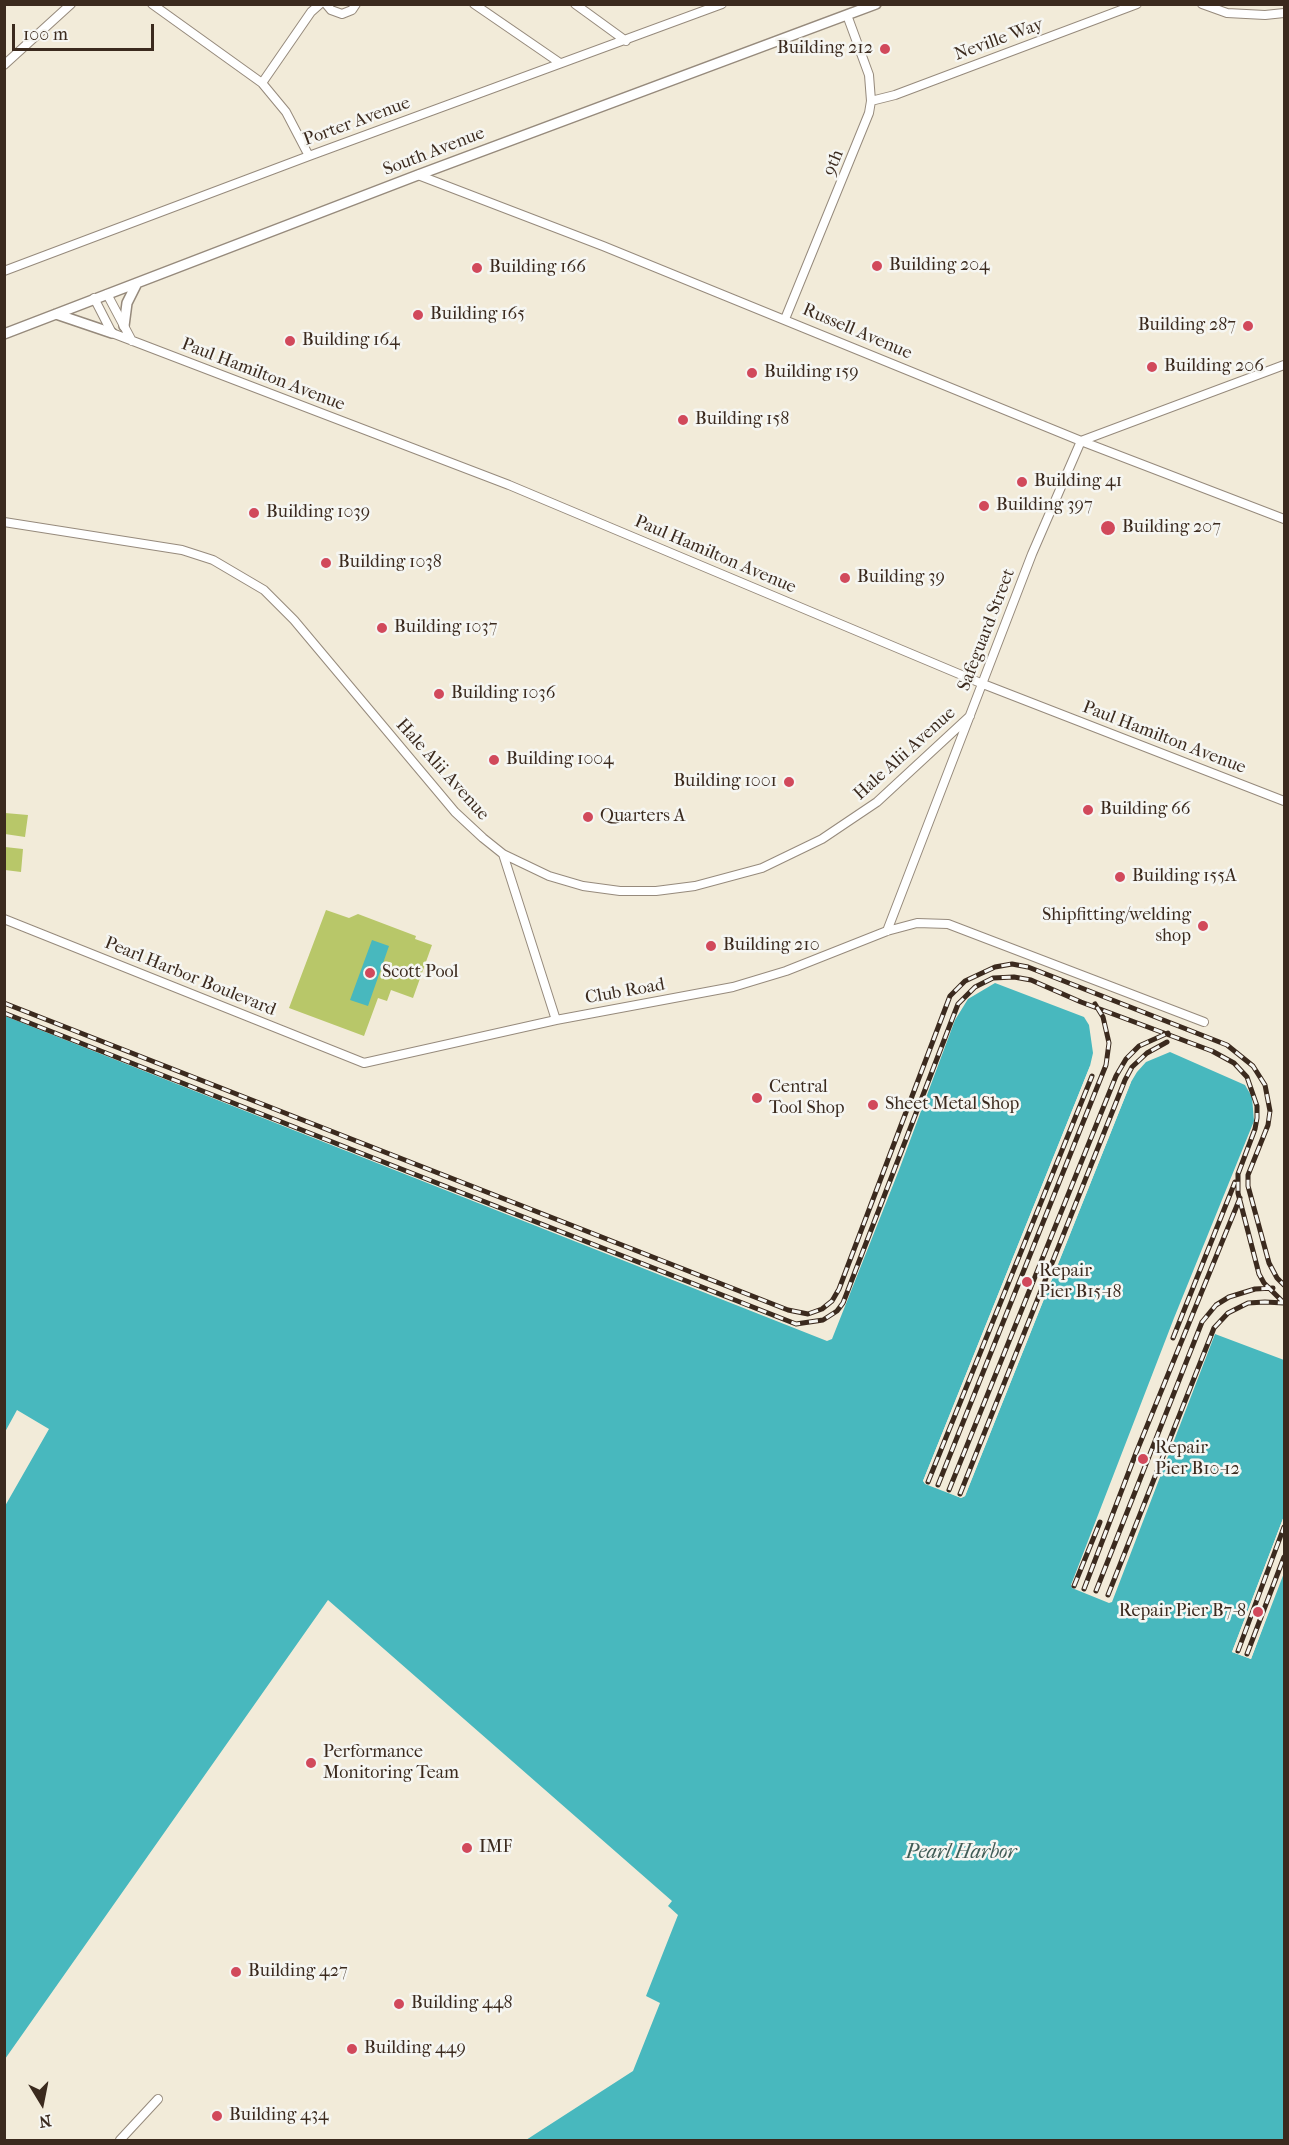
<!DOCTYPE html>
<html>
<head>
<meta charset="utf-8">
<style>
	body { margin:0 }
	#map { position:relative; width:1289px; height:2145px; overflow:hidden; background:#f2ebd9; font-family:"IM FELL French Canon",serif }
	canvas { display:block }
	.frame { position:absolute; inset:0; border:6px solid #3b2a1e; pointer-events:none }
	.north { position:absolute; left:12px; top:2073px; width:60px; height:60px; -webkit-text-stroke:4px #f6f6f2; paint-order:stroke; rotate:170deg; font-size:16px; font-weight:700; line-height:24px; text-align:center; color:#3b2a1e }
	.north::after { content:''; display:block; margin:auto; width:21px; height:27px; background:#3b2a1e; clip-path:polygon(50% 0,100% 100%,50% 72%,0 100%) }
	.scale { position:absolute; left:12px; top:24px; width:142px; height:27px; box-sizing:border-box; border:3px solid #3b2a1e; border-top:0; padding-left:8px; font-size:18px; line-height:21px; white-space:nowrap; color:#3b2a1e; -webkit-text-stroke:4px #f6f6f2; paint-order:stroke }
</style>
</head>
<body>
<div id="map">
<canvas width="1289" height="2145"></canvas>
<div class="frame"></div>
<div class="north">N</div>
<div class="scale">100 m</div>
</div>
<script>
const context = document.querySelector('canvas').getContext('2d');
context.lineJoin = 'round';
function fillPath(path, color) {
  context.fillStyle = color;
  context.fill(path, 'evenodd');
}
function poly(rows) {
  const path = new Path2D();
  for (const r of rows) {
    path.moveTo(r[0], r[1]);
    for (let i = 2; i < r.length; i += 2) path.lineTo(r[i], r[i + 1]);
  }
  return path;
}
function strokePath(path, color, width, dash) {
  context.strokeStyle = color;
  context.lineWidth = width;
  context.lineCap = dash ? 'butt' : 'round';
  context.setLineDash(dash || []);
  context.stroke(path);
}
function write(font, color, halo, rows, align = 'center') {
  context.font = font + ' "IM FELL French Canon",serif';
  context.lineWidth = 5;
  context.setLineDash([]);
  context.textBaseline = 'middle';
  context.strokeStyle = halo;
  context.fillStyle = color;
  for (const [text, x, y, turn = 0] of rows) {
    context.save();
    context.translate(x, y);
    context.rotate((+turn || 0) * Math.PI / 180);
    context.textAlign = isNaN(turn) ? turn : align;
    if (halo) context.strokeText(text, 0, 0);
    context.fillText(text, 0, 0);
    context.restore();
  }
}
const green = poly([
	[5,813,28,815,25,837,5,834],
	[5,847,23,849,21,872,5,870],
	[326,910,349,918,358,914,416,936,415,939,432,945,413,998,391,990,387,1001,378,998,364,1036,289,1008]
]);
const water = poly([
	[372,940,389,946,368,1006,350,1000],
	[995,983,1084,1017,1089,1025,1093,1053,1090,1066,923,1481,961,1498,965,1496,1131,1082,1137,1072,1146,1062,1170,1052,1245,1085,1252,1097,1254,1121,1174,1318,1071,1585,1072,1588,1109,1603,1112,1602,1215,1334,1284,1360,1284,1516,1232,1652,1251,1659,1284,1573,1284,2140,526,2140,633,2071,660,2003,646,1996,678,1915,668,1906,672,1901,328,1600,5,2059,5,1016,827,1341,832,1339,899,1170,955,1020,968,999]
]);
const pier = poly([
	[1090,1066,1093,1067,927,1482,962,1494,1128,1081,1131,1082,965,1496,961,1498,925,1484,923,1481],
	[17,1410,49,1429,5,1506,5,1432],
	[1284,1516,1284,1525,1236,1650,1249,1655,1282,1571,1284,1570,1251,1659,1232,1652]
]);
const minor = poly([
	[152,4,262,83,286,112,309,156],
	[326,4,331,10,342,14,352,10,356,4],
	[474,4,560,63],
	[575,4,626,41],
	[1202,4,1227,13,1265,15,1284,13],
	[4,65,71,4],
	[262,83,311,12,320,4],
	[871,101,895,95,1137,4],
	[418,175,603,246,1081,441,1284,519],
	[4,271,309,156,722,4],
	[107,294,132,341],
	[94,298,112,333,509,485,983,684,1284,801],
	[785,319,869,113,871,101,869,75,847,15],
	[1081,441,1284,365],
	[4,522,182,550,213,560,264,590,294,620,455,812,483,838,503,854,549,876,583,886,620,891,656,891,695,886,762,868,822,839,877,802,970,716],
	[503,854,556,1020],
	[4,919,364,1063,556,1020,733,987,786,971,887,931,917,923,948,924,1204,1022],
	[887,931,1032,554,1081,441],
	[120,2140,158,2099]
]);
const tertiary = poly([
	[56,314,112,333],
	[124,326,127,303,137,283],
	[4,334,418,175,876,4]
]);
const rail = poly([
	[4,1003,788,1310,808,1314,822,1309,832,1301,839,1289,950,996,965,981,995,967,1012,964,1028,967,1227,1045,1253,1066,1265,1085,1270,1111,1268,1125,1248,1175,1248,1186,1269,1263,1277,1278,1284,1285],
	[4,1013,796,1324,823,1320,837,1311,843,1303,958,1004,975,987,993,978,1014,977,1031,980,1081,1002,1212,1051,1234,1063,1247,1077,1257,1106,1257,1118,1255,1129,1238,1174,1238,1193,1259,1274,1264,1283,1284,1303],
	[1173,1338,1235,1182],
	[928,1482,1092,1076],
	[938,1485,1106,1065,1109,1043,1103,1017,1095,1004],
	[949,1490,1116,1076,1126,1059,1139,1046,1168,1033],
	[960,1494,1125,1080,1132,1067,1147,1053,1167,1042],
	[1074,1586,1100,1522],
	[1084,1589,1136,1453,1240,1198],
	[1096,1591,1202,1322,1216,1305,1229,1297,1255,1289,1273,1288],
	[1108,1595,1214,1328,1228,1313,1248,1303,1265,1302,1284,1303],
	[1238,1651,1284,1527],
	[1247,1654,1284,1557]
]);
const markers = [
	[885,49,6,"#d1495b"],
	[877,266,6,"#d1495b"],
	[477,268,6,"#d1495b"],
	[418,315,6,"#d1495b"],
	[1248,326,6,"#d1495b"],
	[290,341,6,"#d1495b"],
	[1152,367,6,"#d1495b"],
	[752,373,6,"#d1495b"],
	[683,420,6,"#d1495b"],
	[1022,482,6,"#d1495b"],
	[984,506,6,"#d1495b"],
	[254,513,6,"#d1495b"],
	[1108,528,8,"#d1495b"],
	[326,563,6,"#d1495b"],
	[845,578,6,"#d1495b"],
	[382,628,6,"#d1495b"],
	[439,694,6,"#d1495b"],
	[494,760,6,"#d1495b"],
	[789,782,6,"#d1495b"],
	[1088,810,6,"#d1495b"],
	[588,817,6,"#d1495b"],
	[1120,877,6,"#d1495b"],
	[1203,926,6,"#d1495b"],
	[711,946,6,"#d1495b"],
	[370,973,6,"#d1495b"],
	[757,1098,6,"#d1495b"],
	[873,1105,6,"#d1495b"],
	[1027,1282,6,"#d1495b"],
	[1143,1459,6,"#d1495b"],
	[1258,1612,6,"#d1495b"],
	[311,1763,6,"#d1495b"],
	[467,1848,6,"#d1495b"],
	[236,1972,6,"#d1495b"],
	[399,2004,6,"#d1495b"],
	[352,2049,6,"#d1495b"],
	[217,2116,6,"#d1495b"]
];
const streetNames = [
	["Neville Way",999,40,-20],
	["Porter Avenue",357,122,-20],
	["South Avenue",434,152,-21],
	["9th",834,163,-67],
	["Russell Avenue",857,332,23],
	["Paul Hamilton Avenue",263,375,21],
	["Paul Hamilton Avenue",715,555,23],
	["Safeguard Street",987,630,-69],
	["Paul Hamilton Avenue",1164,738,21],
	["Hale Alii Avenue",905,754,-42],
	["Hale Alii Avenue",442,770,48],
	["Pearl Harbor Boulevard",190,977,22],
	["Club Road",625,992,-10]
];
const poiNames = [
	["Building 212",873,49,"right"],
	["Building 204",889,266],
	["Building 166",489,268],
	["Building 165",430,315],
	["Building 287",1236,326,"right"],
	["Building 164",302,341],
	["Building 206",1164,367],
	["Building 159",764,373],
	["Building 158",695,420],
	["Building 41",1034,482],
	["Building 397",996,506],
	["Building 1039",266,513],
	["Building 207",1122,528],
	["Building 1038",338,563],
	["Building 39",857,578],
	["Building 1037",394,628],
	["Building 1036",451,694],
	["Building 1004",506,760],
	["Building 1001",777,782,"right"],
	["Building 66",1100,810],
	["Quarters A",600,817],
	["Building 155A",1132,877],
	["Shipfitting/welding",1191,916,"right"],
	["shop",1191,937,"right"],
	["Building 210",723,946],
	["Scott Pool",382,973],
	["Central",769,1088],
	["Tool Shop",769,1109],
	["Sheet Metal Shop",885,1105],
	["Repair",1039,1272],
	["Pier B15-18",1039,1293],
	["Repair",1155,1449],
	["Pier B10-12",1155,1470],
	["Repair Pier B7-8",1246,1612,"right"],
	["Performance",323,1753],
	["Monitoring Team",323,1774],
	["IMF",479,1848],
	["Building 427",248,1972],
	["Building 448",411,2004],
	["Building 449",364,2049],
	["Building 434",229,2116]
];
const waterNames = [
	["Pearl Harbor",961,1853]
];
fillPath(green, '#b8c769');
fillPath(water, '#48b8be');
fillPath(pier, '#f2ebd9');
strokePath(minor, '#968a7c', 10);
strokePath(tertiary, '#968a7c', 12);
strokePath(minor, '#fff', 8);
strokePath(tertiary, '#fff', 9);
strokePath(rail, '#3b2a1e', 5);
strokePath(rail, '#f6f6f2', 3, [9]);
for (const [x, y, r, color] of markers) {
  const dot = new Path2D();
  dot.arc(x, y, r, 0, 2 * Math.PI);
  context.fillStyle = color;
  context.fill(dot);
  strokePath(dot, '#f6f6f2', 2);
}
write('18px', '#3b2a1e', '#f6f6f2', streetNames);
write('18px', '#3b2a1e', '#f6f6f2', poiNames, 'left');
write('italic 20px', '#405c56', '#f6f6f2', waterNames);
</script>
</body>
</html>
